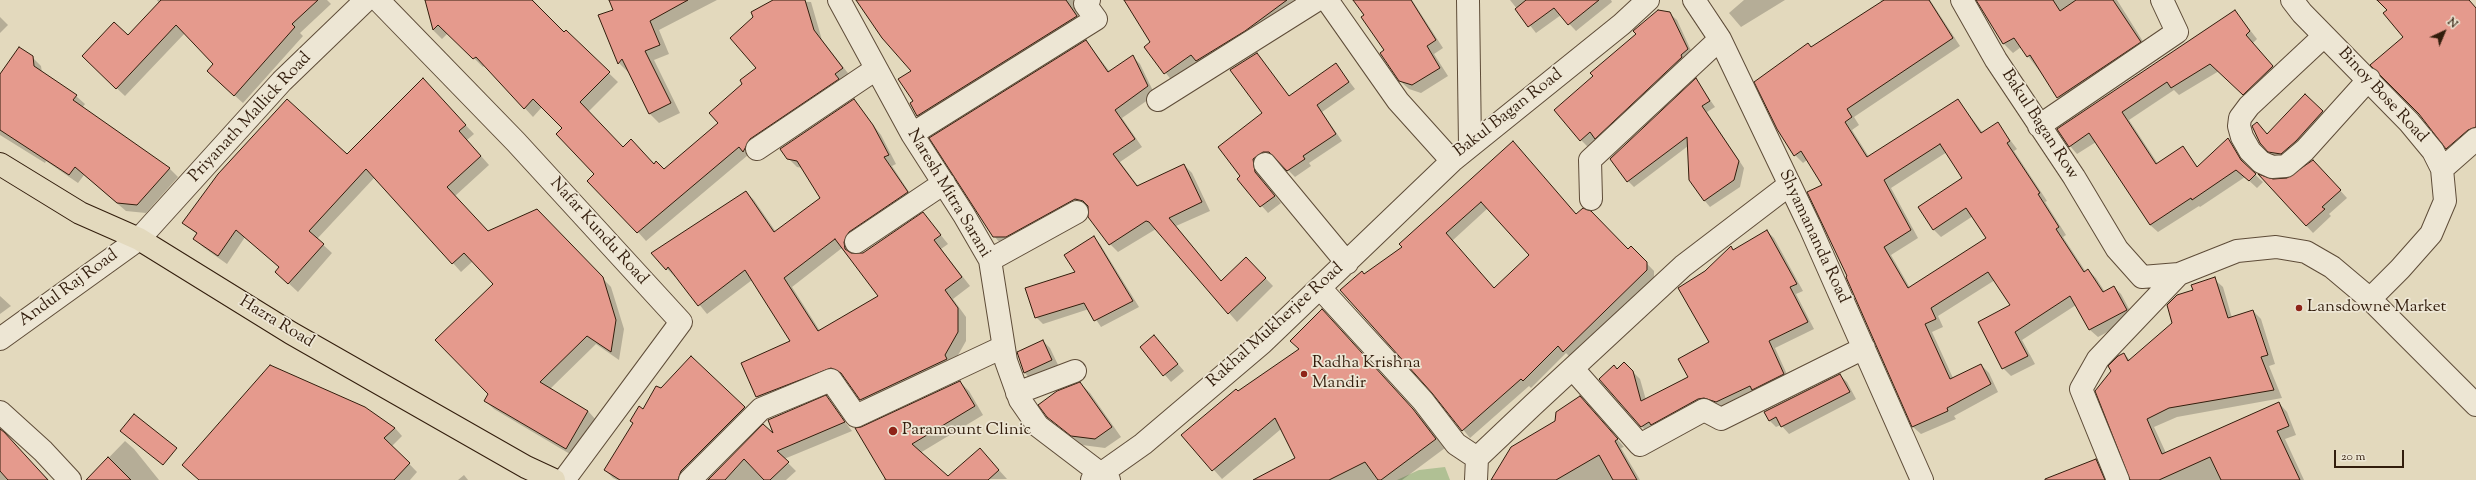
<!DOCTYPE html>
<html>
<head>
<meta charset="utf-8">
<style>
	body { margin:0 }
	#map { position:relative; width:2476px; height:480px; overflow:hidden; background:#e3d9bd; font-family:"Sorts Mill Goudy",serif }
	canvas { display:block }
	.north { position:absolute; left:2424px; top:12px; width:40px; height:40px; -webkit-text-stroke:3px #ede6d4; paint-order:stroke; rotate:44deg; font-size:11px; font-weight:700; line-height:16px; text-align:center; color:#321d0c }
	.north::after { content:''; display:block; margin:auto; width:14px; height:18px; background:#321d0c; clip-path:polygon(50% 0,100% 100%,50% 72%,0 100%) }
	.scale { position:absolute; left:2334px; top:450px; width:70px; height:18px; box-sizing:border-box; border:2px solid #321d0c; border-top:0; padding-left:5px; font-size:12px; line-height:14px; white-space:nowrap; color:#321d0c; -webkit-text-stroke:3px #ede6d4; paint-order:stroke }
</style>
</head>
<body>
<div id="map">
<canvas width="2476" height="480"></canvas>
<div class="north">N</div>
<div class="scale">20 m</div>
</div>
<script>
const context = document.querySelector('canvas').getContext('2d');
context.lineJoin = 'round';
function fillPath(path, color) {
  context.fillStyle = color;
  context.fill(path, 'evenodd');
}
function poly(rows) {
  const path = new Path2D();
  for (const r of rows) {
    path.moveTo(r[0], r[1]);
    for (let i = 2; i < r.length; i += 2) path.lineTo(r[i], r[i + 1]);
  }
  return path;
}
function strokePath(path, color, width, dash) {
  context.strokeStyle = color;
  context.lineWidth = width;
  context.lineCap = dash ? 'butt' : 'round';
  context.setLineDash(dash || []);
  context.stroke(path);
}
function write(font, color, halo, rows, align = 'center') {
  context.font = font + ' "Sorts Mill Goudy",serif';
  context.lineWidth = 3.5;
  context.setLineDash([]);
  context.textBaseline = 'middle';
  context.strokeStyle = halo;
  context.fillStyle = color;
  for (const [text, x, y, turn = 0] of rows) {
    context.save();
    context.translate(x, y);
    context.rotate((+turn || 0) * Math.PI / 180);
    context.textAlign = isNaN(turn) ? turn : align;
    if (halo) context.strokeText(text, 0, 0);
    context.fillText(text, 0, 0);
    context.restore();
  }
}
const green = poly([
	[1445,467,1450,480,1397,480,1419,470]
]);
const shadow = poly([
	[157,0,327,0,331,4,300,33,303,36,243,103,217,80,215,64,185,33,125,96,92,65,128,36,159,3],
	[426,0,533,0,564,34,566,32,618,82,588,112,623,148,664,170,720,124,744,84,757,68,775,0,811,2,822,40,851,77,759,147,752,159,748,155,646,241,638,232,563,128,542,107,533,117,485,65,483,67,448,33,442,39,433,30],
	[610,0,717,0,659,30,669,54,654,60,680,113,659,123,650,114,629,71,628,72,619,63,599,16,614,10],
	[857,0,1088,0,1078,15,1085,25,926,124,917,116,911,104,914,102,912,71],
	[1125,0,1295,0,1299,6,1173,82,1145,47,1152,42],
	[1354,0,1412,0,1443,48,1434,54,1448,76,1421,93,1409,89,1400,81,1386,51],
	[1510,0,1611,0,1612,2,1576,31,1561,15,1536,33],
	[1744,0,1785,0,1741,27,1729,13],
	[1880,0,1930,0,1960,46,1854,117,1859,125,1852,130,1869,157,1958,100,1983,133,1998,124,2017,149,2014,151,2047,201,2045,202,2066,235,2063,237,2086,272,2088,270,2096,278,2105,292,2114,287,2121,294,2134,318,2098,337,2090,330,2076,305,2022,340,2035,364,2011,376,2003,368,1979,322,2012,306,1995,280,1938,316,1943,327,1932,332,1953,378,1981,365,1989,373,1998,392,1954,416,1956,419,1921,434,1913,427,1847,277,1849,276,1823,185,1807,160,1803,163,1795,155,1808,44,1812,47,1882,2],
	[1947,152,1963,178,1933,229,1941,237,1973,216,1988,239,1910,288,1891,255,1918,238,1891,188],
	[1978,0,2117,0,2149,51,2067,107,2021,47,2013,53,2004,44],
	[2379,0,2468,0,2476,8,2476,143,2458,159,2447,148,2404,37,2388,10],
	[2235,11,2257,39,2253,43,2280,74,2251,102,2219,71,2179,95,2174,90,2129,120,2158,164,2182,147,2198,167,2228,139,2247,167,2263,182,2257,188,2245,177,2200,207,2199,206,2158,232,2150,225,2096,142,2077,154,2070,146],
	[1669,13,1677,20,1694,57,1588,147,1581,140,1595,77],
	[0,17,8,25,0,33],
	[1086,41,1110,72,1132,56,1140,64,1155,95,1122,118,1142,147,1120,162,1138,186,1184,165,1192,173,1210,211,1176,226,1222,282,1246,258,1273,286,1237,322,1156,229,1118,252,1110,244,1089,208,1084,207,1002,245,994,236],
	[1257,54,1290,97,1336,64,1355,89,1322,112,1342,141,1309,163,1311,166,1295,177,1276,158,1269,158,1260,166,1261,179,1281,203,1268,213,1238,179,1241,176,1263,114],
	[32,57,41,66,42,73,76,96,85,104,82,108,170,169,178,177,146,213,126,211,84,175,78,183,46,161,45,163,0,135,0,75],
	[1696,80,1715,107,1707,112,1744,168,1740,187,1710,207,1704,200,1688,146,1634,187,1628,181],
	[431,88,474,134,467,140,489,165,455,196,488,232,537,211,611,287,624,329,619,360,596,344,550,389,588,411,596,420,575,457,494,409,485,401,489,394,495,284,473,261,461,272,375,177,317,239,332,253,298,292,285,280,280,268,245,237,227,264,203,247,194,238,197,234,184,223,347,155],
	[2305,96,2329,118,2303,147,2276,158,2261,143],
	[854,100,881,135,896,164,892,166,915,201,851,251,852,254,863,254,923,213,948,244,941,249,970,286,953,299,966,317,966,341,953,364,869,408,847,379,840,375,766,405,757,397,742,363,791,341,752,280,707,314,676,276,675,277,653,254,746,192,754,200,776,232,821,198,803,168,797,167,788,158],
	[842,248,879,296,820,331,792,287],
	[1513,142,1577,215,1628,250,1631,247,1654,271,1654,277,1571,358,1566,353,1531,388,1529,386,1470,438,1433,392,1364,276,1403,247],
	[1488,208,1530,255,1494,289,1452,241],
	[2320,168,2347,198,2329,214,2331,216,2313,233,2261,177,2272,180,2288,179],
	[1767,231,1774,238,1803,291,1796,294,1814,329,1775,348,1790,381,1724,409,1648,433,1641,426,1617,370,1631,370,1640,379,1646,400,1689,377,1710,343,1706,272,1731,248,1733,250],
	[1093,238,1100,244,1139,307,1101,327,1089,309,1043,324,1036,317,1076,272],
	[2214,279,2223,287,2232,318,2253,311,2261,319,2275,364,2269,366,2282,398,2177,417,2154,427,2166,453,2279,403,2287,412,2296,435,2285,439,2304,480,2131,480,2124,354,2130,360,2173,323,2194,291],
	[0,296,11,306,0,314],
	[1331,320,1422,419,1445,448,1402,480,1258,480,1296,459,1281,429,1222,479,1183,435,1238,392,1300,349],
	[1154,336,1184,371,1171,382,1141,347],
	[1043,341,1050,348,1059,367,1031,380,1025,373,1018,352],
	[691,358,752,416,689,480,617,480,613,478,605,470,644,410],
	[1840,375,1847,382,1856,399,1789,434,1781,425,1776,427,1769,420],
	[960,382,969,391,983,415,920,453,948,477,980,449,1007,479,883,480],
	[1080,383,1090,393,1121,437,1105,448,1082,445,1048,417],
	[826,397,852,431,784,459,796,471,786,480,709,480,775,437],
	[1587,404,1624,447,1621,448,1640,480,1554,480],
	[395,428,402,436,392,446,417,472,410,480,199,480],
	[8,439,49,480,0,480,0,442],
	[125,441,134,449,159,480,96,480,91,476],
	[2096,460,2104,468,2109,480,2062,480],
	[464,475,468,480,458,480]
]);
const building = poly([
	[161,0,318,0,292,24,295,27,234,96,207,71,213,64,176,25,116,89,82,56,114,22,128,35,161,0],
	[425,0,532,0,564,32,566,30,610,72,580,102,623,147,631,139,654,164,656,161,664,169,718,123,709,113,742,84,740,80,756,68,730,38,753,17,751,12,773,0,805,0,814,30,843,68,835,74,839,79,750,139,743,152,739,147,637,233,587,181,594,174,556,134,562,128,533,99,524,109,476,57,473,59,438,25,433,30,425,0],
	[609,0,688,0,650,21,660,45,645,51,671,103,649,114,622,59,618,64,598,15,613,10,609,0],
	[856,0,1066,0,1077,16,917,116,910,103,913,101,898,79,911,71,882,38,856,0],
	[1124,0,1287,0,1245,31,1196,61,1191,55,1164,74,1144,47,1150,42,1124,0],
	[1353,0,1411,0,1436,40,1427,46,1440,68,1412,85,1399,81,1380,53,1384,50,1361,17,1364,15,1353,0],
	[1526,0,1599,0,1568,25,1554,8,1528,27,1515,9,1526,0],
	[1884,0,1929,0,1953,38,1847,109,1852,117,1845,122,1867,157,1958,99,1981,133,1998,122,2010,141,2007,143,2040,193,2038,194,2059,227,2056,229,2084,272,2088,269,2103,292,2114,286,2127,310,2089,330,2070,296,2015,332,2028,356,2002,369,1978,322,2010,305,1988,272,1931,308,1936,319,1925,324,1950,379,1981,364,1991,384,1947,408,1948,411,1912,427,1846,277,1847,276,1807,192,1822,185,1801,151,1794,156,1777,129,1754,82,1808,43,1811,47,1884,0],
	[1940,144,1962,178,1918,207,1933,230,1966,208,1986,238,1908,288,1884,247,1911,230,1884,180,1940,144],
	[1976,0,2053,0,2060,11,2076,0,2113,0,2141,42,2057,98,2030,55,2027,57,2014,38,2003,44,1976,0],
	[2377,0,2469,0,2476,8,2476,127,2468,130,2446,149,2419,114,2370,65,2403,37,2383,13,2387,10,2377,0],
	[1658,10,1670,12,1688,49,1681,55,1682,57,1595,139,1590,132,1580,141,1554,110,1593,76,1590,73,1636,34,1633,31,1658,10],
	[2235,10,2250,31,2246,35,2273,66,2243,95,2210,64,2171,88,2167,82,2122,112,2156,164,2183,146,2197,167,2228,138,2241,160,2256,174,2249,181,2236,170,2192,200,2191,198,2150,225,2089,133,2069,147,2057,129,2235,10],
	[1086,40,1108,72,1133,55,1148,86,1115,110,1135,139,1113,154,1137,186,1184,164,1202,202,1169,218,1221,281,1246,257,1266,278,1228,314,1149,222,1146,221,1109,245,1088,217,1088,206,1083,201,1075,199,1006,237,993,237,929,138,1086,40],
	[19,47,33,56,34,66,77,95,73,100,170,168,137,205,117,203,75,167,69,175,0,130,0,74,19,47],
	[1257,53,1289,96,1336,63,1349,82,1317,105,1336,134,1303,156,1305,159,1287,171,1269,152,1263,152,1253,159,1255,172,1275,196,1260,207,1237,179,1240,176,1218,147,1262,113,1230,70,1257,53],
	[423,78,466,125,459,131,481,156,447,187,488,231,537,209,603,277,616,320,611,352,587,336,540,382,588,411,566,449,484,401,488,394,435,340,493,284,464,253,452,264,366,169,309,231,324,244,288,284,275,272,279,267,236,230,218,256,193,239,197,233,182,223,218,174,287,99,347,154,423,78],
	[1696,78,1710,101,1702,106,1739,161,1734,180,1704,201,1689,180,1687,137,1627,182,1610,159,1696,78],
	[2305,94,2323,111,2296,141,2281,154,2268,152,2260,143,2252,126,2257,122,2267,134,2305,94],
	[854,99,873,125,889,155,884,157,908,192,849,232,844,242,845,249,851,253,863,253,923,212,941,235,934,240,962,277,945,290,958,308,958,332,945,355,947,359,860,400,841,373,831,368,756,397,741,363,790,341,745,270,698,306,668,267,666,270,651,253,746,191,774,232,820,198,797,161,787,159,780,149,854,99],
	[835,239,878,296,818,331,784,278,835,239],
	[1513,141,1576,214,1583,208,1591,211,1628,249,1631,246,1647,262,1647,270,1563,352,1558,346,1523,381,1521,379,1462,431,1432,393,1340,290,1362,271,1364,274,1402,247,1399,244,1513,141],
	[1481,202,1529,255,1494,288,1446,233,1481,202],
	[2313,160,2341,190,2322,207,2325,209,2306,226,2258,174,2273,179,2287,178,2313,160],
	[1767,230,1797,284,1790,287,1808,322,1769,341,1784,374,1752,390,1750,386,1716,402,1704,398,1698,399,1651,425,1649,422,1641,427,1599,379,1614,365,1617,369,1624,362,1633,371,1641,401,1688,377,1678,359,1709,342,1678,288,1705,271,1731,246,1733,250,1767,230],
	[1094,236,1133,301,1094,321,1084,303,1035,318,1025,288,1075,272,1064,255,1094,236],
	[2215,277,2228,318,2253,310,2268,355,2261,357,2274,390,2169,408,2147,419,2162,454,2279,402,2289,426,2277,431,2300,480,2221,480,2210,457,2159,480,2130,480,2095,391,2111,371,2108,366,2118,356,2124,353,2128,361,2172,323,2167,305,2177,295,2193,290,2191,285,2215,277],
	[1322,309,1413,409,1436,439,1381,480,1378,480,1365,462,1329,480,1253,480,1295,458,1275,418,1212,471,1181,435,1236,389,1238,391,1299,349,1290,341,1322,309],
	[1154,335,1178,364,1163,376,1140,347,1154,335],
	[1043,340,1052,360,1024,373,1017,352,1043,340],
	[691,356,745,407,681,471,678,480,620,480,604,470,633,423,630,421,639,406,643,409,656,386,661,388,691,356],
	[270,365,365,407,395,428,384,438,410,463,394,480,199,480,182,465,270,365],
	[1840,374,1850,392,1781,427,1776,417,1769,421,1764,412,1840,374],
	[960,381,975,406,912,444,948,476,980,448,999,470,988,480,886,480,855,428,861,427,960,381],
	[1080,382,1112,427,1095,439,1071,436,1047,417,1038,405,1057,391,1080,382],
	[826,395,845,422,777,451,789,462,770,480,764,480,744,459,725,480,708,480,763,424,773,433,768,420,826,395],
	[1580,396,1618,439,1615,441,1637,480,1613,480,1599,455,1556,480,1491,480,1511,447,1555,421,1556,412,1580,396],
	[134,414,177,448,163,465,120,431,134,414],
	[0,429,4,432,48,480,8,480,0,471,0,429],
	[108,457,131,480,86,480,108,457],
	[2096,459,2105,480,2045,480,2045,479,2096,459]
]);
const minor = poly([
	[378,0,516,142,681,322,564,480],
	[839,0,912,134,964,215,990,260,1006,361,1020,400,1038,426,1109,480],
	[1327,0,1398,101,1452,161],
	[1468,0,1470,146],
	[1694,0,1720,39,1810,227,1922,480],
	[1962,0,1996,60,2074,177,2117,249,2142,277,2179,274,2237,251,2276,247,2306,252,2332,267,2370,299,2476,405],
	[2292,0,2302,13,2409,122,2433,151,2442,169,2445,201,2431,234,2400,269,2370,299],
	[2324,36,2249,106,2240,118,2239,126,2242,137,2250,151,2261,162,2272,167,2286,166,2305,150,2369,79],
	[1158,100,1317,0],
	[2039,126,2177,32,2162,0],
	[912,134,1096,19,1085,4,1089,0],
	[757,149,876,69],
	[1265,164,1347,263],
	[2442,169,2476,139],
	[1591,199,1590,160,1720,39],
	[856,242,944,183],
	[990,260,1077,212],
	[1320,288,1423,401,1456,444,1477,458],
	[0,339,139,239,282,81,366,0],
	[1573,369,1640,445,1704,410,1721,419,1864,348],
	[1017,393,1075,371],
	[0,412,43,451,70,480],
	[690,480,761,409,831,380,856,416,1003,347],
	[1092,480,1143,444,1262,343,1452,161,1622,24,1648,0],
	[1476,480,1477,458,1534,404,1683,266,1789,185],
	[2118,480,2081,389,2098,359,2179,274]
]);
const major = poly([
	[0,164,80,213,139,239,291,333,526,467,554,480]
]);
const markers = [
	[2299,308,4,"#8f2418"],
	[1304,374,4,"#8f2418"],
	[893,431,5,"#8f2418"]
];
const streetNames = [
	["Binoy Bose Road",2382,96,47],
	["Bakul Bagan Road",1509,114,-38],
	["Priyanath Mallick Road",251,118,-47],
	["Bakul Bagan Row",2039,125,57],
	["Naresh Mitra Sarani",948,194,59],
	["Nafar Kundu Road",598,232,48],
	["Shyamananda Road",1813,237,65],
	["Andul Raj Road",69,289,-36],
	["Hazra Road",276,323,31],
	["Rakhal Mukherjee Road",1276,326,-42]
];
const poiNames = [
	["Lansdowne Market",2307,308],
	["Radha Krishna",1312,364],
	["Mandir",1312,384],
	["Paramount Clinic",902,431]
];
fillPath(green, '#b0c094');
fillPath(shadow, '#0003');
fillPath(building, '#e59a8d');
strokePath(building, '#321d0c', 1);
strokePath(minor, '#5e4c38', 24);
strokePath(major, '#321d0c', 24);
strokePath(minor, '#ede6d4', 22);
strokePath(major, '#e3d9bd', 22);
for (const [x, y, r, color] of markers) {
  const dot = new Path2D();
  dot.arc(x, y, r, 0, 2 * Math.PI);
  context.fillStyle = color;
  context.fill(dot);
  strokePath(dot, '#ede6d4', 1.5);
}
write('17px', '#321d0c', '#ede6d4', streetNames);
write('17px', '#321d0c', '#ede6d4', poiNames, 'left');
</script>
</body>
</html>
